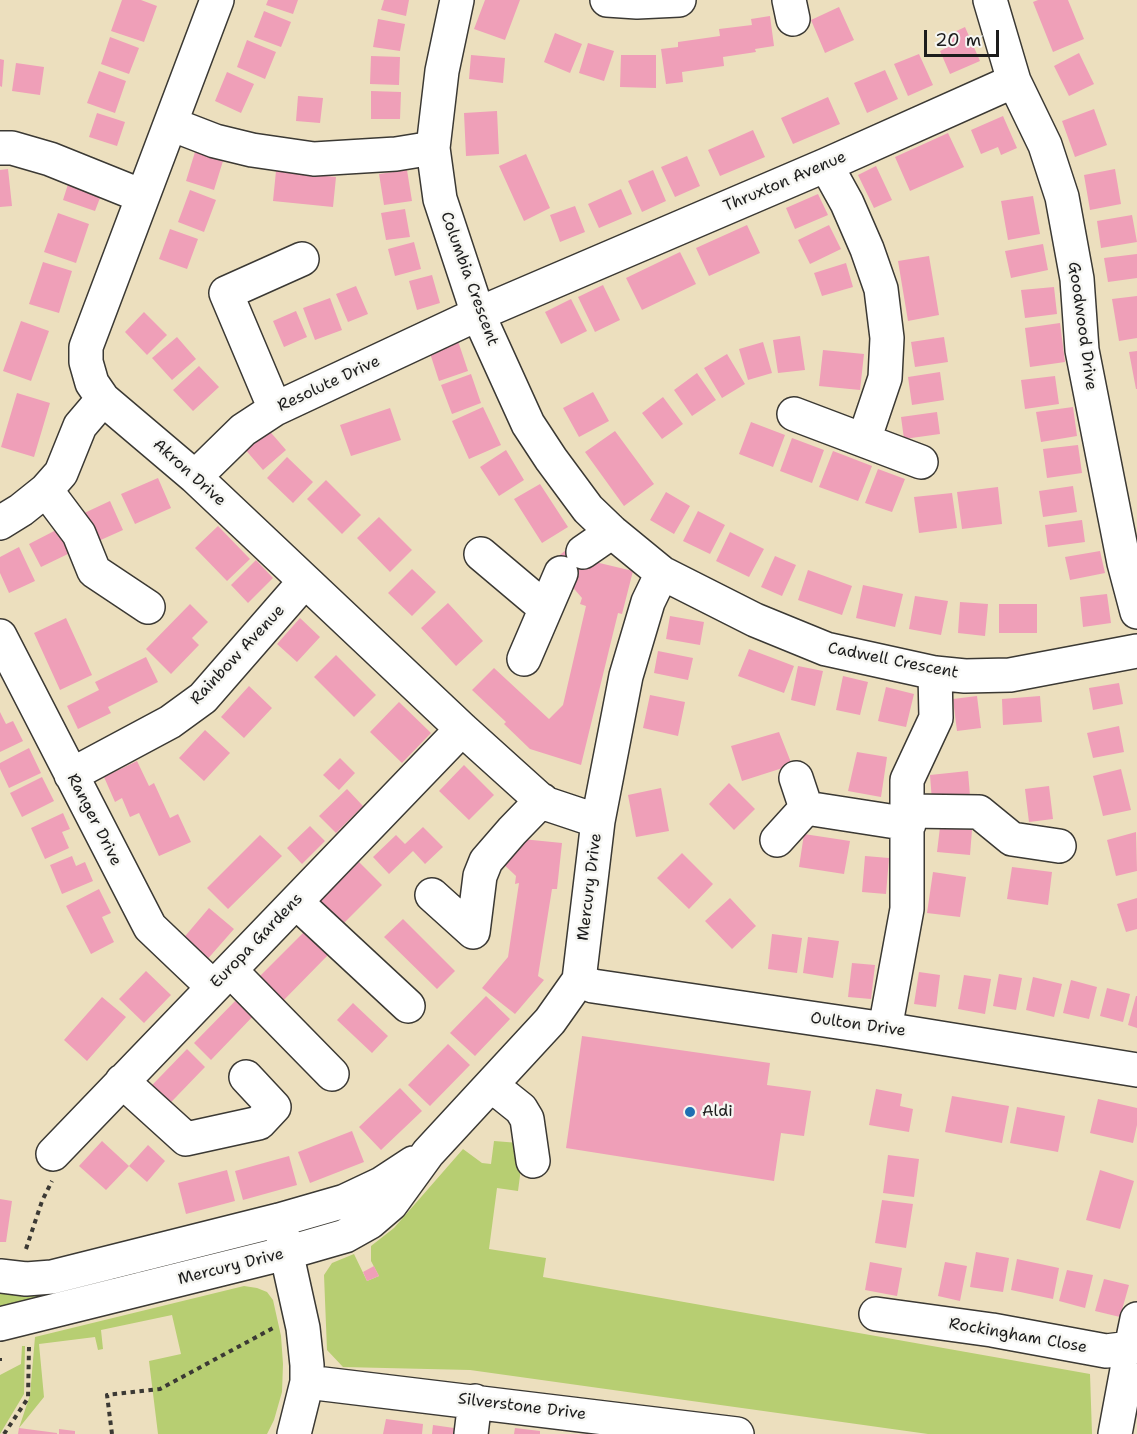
<!DOCTYPE html>
<html>
<head>
<meta charset="utf-8">
<style>
	body { margin:0 }
	#map { position:relative; width:1137px; height:1434px; overflow:hidden; background:#ecdfbe; font-family:"Shantell Sans",sans-serif }
	canvas { display:block }
	.scale { position:absolute; left:924px; top:30px; width:75px; height:27px; box-sizing:border-box; border:3px solid #1c1c1c; border-top:0; padding-left:8px; font-size:18px; line-height:21px; white-space:nowrap; color:#1c1c1c; -webkit-text-stroke:4px #f6f6f2; paint-order:stroke }
</style>
</head>
<body>
<div id="map">
<canvas width="1137" height="1434"></canvas>
<div class="scale">20 m</div>
</div>
<script>
const context = document.querySelector('canvas').getContext('2d');
context.lineJoin = 'round';
function fillPath(path, color) {
  context.fillStyle = color;
  context.fill(path, 'evenodd');
}
function poly(rows) {
  const path = new Path2D();
  for (const r of rows) {
    path.moveTo(r[0], r[1]);
    for (let i = 2; i < r.length; i += 2) path.lineTo(r[i], r[i + 1]);
  }
  return path;
}
function strokePath(path, color, width, dash) {
  context.strokeStyle = color;
  context.lineWidth = width;
  context.lineCap = dash ? 'butt' : 'round';
  context.setLineDash(dash || []);
  context.stroke(path);
}
function write(font, color, halo, rows, align = 'center') {
  context.font = font + ' "Shantell Sans",sans-serif';
  context.lineWidth = 5;
  context.setLineDash([]);
  context.textBaseline = 'middle';
  context.strokeStyle = halo;
  context.fillStyle = color;
  for (const [text, x, y, turn = 0] of rows) {
    context.save();
    context.translate(x, y);
    context.rotate((+turn || 0) * Math.PI / 180);
    context.textAlign = isNaN(turn) ? turn : align;
    if (halo) context.strokeText(text, 0, 0);
    context.fillText(text, 0, 0);
    context.restore();
  }
}
const green = poly([
	[494,1141,519,1143,523,1153,518,1191,497,1188,489,1249,546,1258,543,1277,1090,1374,1092,1434,928,1434,470,1370,343,1367,327,1350,324,1275,332,1263,354,1254,367,1281,379,1276,371,1261,371,1246,394,1228,463,1149,482,1163,491,1164],
	[191,1257,193,1265,0,1315,0,1290],
	[244,1286,257,1288,267,1292,273,1300,281,1336,283,1364,282,1392,274,1420,267,1434,158,1434,149,1361,181,1354,172,1315,101,1330,103,1349,98,1350,95,1337,39,1344,44,1397,19,1428,30,1395,35,1337],
	[22,1346,25,1346,24,1394,0,1434,0,1375,21,1364]
]);
const building = poly([
	[122,0,141,0,157,6,144,42,111,31],
	[268,0,298,0,293,14,266,5],
	[384,0,409,0,406,16,381,10],
	[485,0,520,0,505,40,474,29],
	[1038,0,1068,0,1084,39,1053,52,1033,2],
	[839,7,854,40,825,53,811,20],
	[264,11,291,22,281,47,254,37],
	[770,16,774,46,755,49,756,52,723,57,724,66,682,72,683,82,666,84,661,49,678,47,678,42,720,36,719,29,752,25,751,19],
	[378,19,405,24,400,51,373,47],
	[965,27,980,61,950,74,940,51,952,45,948,35],
	[555,33,582,44,570,73,544,62],
	[110,37,139,48,129,74,101,64],
	[247,40,276,52,265,79,237,67],
	[588,43,614,51,604,81,579,73],
	[1079,53,1094,84,1069,96,1054,66],
	[919,54,933,85,908,96,894,64],
	[471,55,505,58,503,83,469,79],
	[621,55,656,55,656,88,620,87],
	[371,56,400,57,399,85,370,84],
	[0,59,4,60,2,87,0,86],
	[16,63,44,67,40,95,12,91],
	[885,70,898,99,867,113,854,83],
	[99,71,126,81,115,113,87,103],
	[227,72,254,84,241,113,215,101],
	[371,91,401,92,400,119,371,119],
	[298,96,323,98,320,123,296,121],
	[828,97,840,124,793,144,781,118],
	[1094,109,1107,145,1075,157,1062,121],
	[497,111,499,154,466,156,464,113],
	[97,113,125,122,117,146,89,137],
	[1003,116,1017,148,1001,155,998,147,981,154,971,130],
	[753,130,765,157,720,176,708,150],
	[948,133,964,167,910,191,895,157],
	[195,152,223,161,214,190,186,181],
	[526,154,550,208,524,221,499,166],
	[687,156,700,186,675,197,661,167],
	[876,166,892,200,874,208,858,175],
	[8,169,12,206,0,207,0,170],
	[1115,169,1121,204,1090,210,1084,175],
	[407,170,412,201,384,205,379,174],
	[653,170,666,201,642,212,628,181],
	[276,171,336,177,333,207,273,201],
	[70,178,103,190,95,211,63,200],
	[621,189,632,214,599,228,588,204],
	[190,190,216,200,204,232,178,222],
	[818,194,828,215,795,229,786,208],
	[1033,196,1040,234,1008,240,1001,201],
	[575,206,585,232,560,242,550,215],
	[405,209,410,237,386,240,381,213],
	[58,213,89,224,76,263,44,252],
	[1132,215,1137,242,1101,248,1097,221],
	[747,225,760,253,709,276,696,248],
	[829,225,841,249,810,264,798,240],
	[170,229,198,239,187,269,159,259],
	[414,242,421,269,395,276,388,249],
	[1043,244,1048,270,1011,278,1005,251],
	[680,252,696,284,642,310,626,278],
	[1137,254,1137,278,1108,282,1104,258],
	[929,256,939,315,908,321,898,261],
	[43,262,72,271,59,313,29,304],
	[846,263,853,287,822,296,814,273],
	[432,275,440,303,417,310,409,281],
	[603,285,620,320,595,332,578,297],
	[356,286,368,314,348,322,336,294],
	[1054,287,1057,314,1025,318,1021,290],
	[1137,296,1137,338,1119,341,1112,299],
	[330,298,342,330,315,340,303,308],
	[571,299,587,331,561,344,545,312],
	[296,311,307,337,284,347,273,321],
	[144,312,167,335,147,355,125,332],
	[21,321,49,331,31,381,3,371],
	[1060,323,1065,362,1030,367,1025,328],
	[800,336,805,370,778,373,773,340],
	[177,337,196,359,172,380,152,358],
	[944,337,948,362,915,367,911,342],
	[458,341,468,371,439,381,429,350],
	[763,342,772,373,748,380,739,349],
	[823,350,864,354,860,390,819,386],
	[1137,351,1137,389,1136,389,1129,352],
	[727,354,745,384,722,398,704,368],
	[199,366,219,387,193,411,173,390],
	[940,372,944,400,912,405,908,377],
	[697,373,716,400,692,416,674,390],
	[471,374,481,403,452,414,441,385],
	[1055,376,1059,404,1025,409,1021,380],
	[593,392,609,421,579,437,563,408],
	[17,393,50,403,34,457,1,447],
	[663,397,683,424,662,439,642,413],
	[483,407,501,445,469,459,452,421],
	[1073,407,1077,436,1041,442,1036,412],
	[390,408,401,440,351,456,340,425],
	[937,412,940,434,904,439,901,417],
	[751,422,785,435,773,467,739,454],
	[266,427,286,450,263,470,243,447],
	[615,431,654,484,624,506,585,452],
	[792,438,824,450,812,483,780,471],
	[1078,445,1082,473,1047,478,1043,449],
	[506,450,524,480,499,496,480,467],
	[833,451,872,466,858,501,819,487],
	[287,457,313,482,293,503,267,478],
	[878,469,905,479,892,512,865,503],
	[158,478,171,508,135,524,121,494],
	[326,480,361,515,342,534,307,499],
	[540,484,568,527,542,543,514,499],
	[1073,486,1077,512,1043,517,1039,491],
	[998,487,1002,524,962,529,957,492],
	[666,492,690,506,674,534,650,520],
	[952,493,957,528,919,533,914,497],
	[110,501,123,530,94,543,80,515],
	[698,511,725,525,710,554,683,541],
	[379,517,412,550,390,572,357,538],
	[1082,520,1085,542,1048,547,1045,525],
	[218,526,250,559,227,581,195,548],
	[60,528,72,552,41,567,29,544],
	[730,532,764,549,749,577,716,561],
	[576,542,591,561,633,571,622,614,618,613,581,765,530,749,504,724,506,722,472,690,494,668,549,719,563,705,586,606,580,604,582,598,551,562],
	[19,547,35,581,9,593,0,573,0,557],
	[1100,551,1105,573,1070,580,1065,557],
	[775,556,796,565,782,596,761,587],
	[256,560,273,578,248,603,231,585],
	[412,569,436,592,412,616,388,593],
	[808,570,852,586,842,615,798,600],
	[863,585,903,594,895,627,856,618],
	[1107,594,1111,623,1083,627,1080,597],
	[915,596,948,601,941,635,909,629],
	[960,602,988,604,985,636,958,633],
	[448,603,483,641,456,666,421,628],
	[190,604,208,622,192,638,199,645,171,674,146,649],
	[999,604,1037,604,1037,633,999,633],
	[670,616,704,622,700,645,666,639],
	[66,618,92,675,60,690,34,633],
	[300,618,320,637,297,662,277,644],
	[749,649,794,666,784,693,738,676],
	[658,651,693,658,688,680,654,673],
	[336,655,376,695,354,717,314,677],
	[146,657,158,682,108,707,111,713,78,729,67,706,99,690,95,682],
	[798,666,823,671,815,706,791,700],
	[843,676,868,682,860,715,836,710],
	[1119,683,1123,704,1093,710,1089,688],
	[249,686,272,708,244,738,221,717],
	[886,687,914,694,906,727,878,721],
	[650,695,685,702,678,736,643,728],
	[977,696,981,728,957,731,953,699],
	[1040,696,1042,722,1003,725,1002,699],
	[399,702,431,733,402,763,370,732],
	[0,712,6,724,13,721,23,741,0,752],
	[1119,726,1124,752,1093,758,1087,733],
	[205,730,230,753,204,781,179,758],
	[779,732,792,765,742,781,731,746],
	[29,748,41,773,9,788,0,769,0,763],
	[857,752,887,757,881,797,848,791],
	[340,758,355,773,339,790,323,775],
	[137,761,149,786,154,783,170,818,178,814,191,842,159,856,139,813,130,817,122,798,115,802,104,777],
	[464,765,494,795,469,820,439,791],
	[1121,769,1131,810,1103,816,1093,776],
	[968,771,970,796,932,801,930,775],
	[42,777,54,801,22,817,10,793],
	[729,783,755,809,734,830,709,804],
	[1049,786,1053,819,1029,822,1025,789],
	[661,788,669,831,636,837,628,795],
	[347,789,363,806,336,833,319,816],
	[63,813,70,829,62,832,69,848,45,859,31,828],
	[310,826,325,841,302,864,287,848],
	[423,827,443,847,425,864,413,851,389,874,373,857,396,835,405,844],
	[940,827,972,830,970,855,937,852],
	[1136,832,1137,871,1116,876,1107,840],
	[804,834,850,841,844,874,799,867],
	[260,835,282,856,228,909,207,888],
	[522,839,562,843,557,889,552,889,538,976,544,980,515,1014,482,988,508,957,519,883,515,884,516,876,482,844],
	[682,853,713,884,689,909,657,878],
	[72,856,76,866,85,862,93,881,62,894,50,865],
	[865,856,889,858,886,894,862,892],
	[359,862,382,885,337,930,314,907],
	[1012,867,1052,872,1048,905,1007,899],
	[933,872,966,877,960,917,927,913],
	[99,889,111,913,102,917,114,942,91,954,66,906],
	[730,898,756,926,732,949,705,921],
	[1137,898,1137,929,1126,932,1117,904],
	[209,908,234,929,205,962,181,941],
	[403,919,455,971,437,989,384,937],
	[305,931,329,954,277,1007,253,983],
	[772,934,802,938,797,973,768,969],
	[808,937,839,941,833,978,803,973],
	[852,963,875,965,871,999,848,997],
	[146,971,171,995,144,1023,119,999],
	[919,972,940,975,936,1007,914,1004],
	[999,974,1022,978,1016,1010,993,1006],
	[964,975,991,979,985,1014,958,1009],
	[1033,977,1062,984,1054,1017,1026,1010],
	[1071,980,1097,987,1089,1019,1063,1013],
	[1107,988,1130,994,1123,1022,1100,1016],
	[240,996,257,1012,211,1060,194,1043],
	[486,996,510,1019,475,1056,450,1033],
	[1136,996,1137,996,1137,1028,1128,1025],
	[102,997,126,1017,87,1061,64,1040],
	[353,1003,388,1036,372,1053,337,1020],
	[582,1036,770,1063,767,1085,811,1091,804,1136,781,1133,774,1181,566,1148],
	[448,1044,470,1065,430,1106,408,1085],
	[187,1049,205,1067,149,1125,130,1108],
	[400,1088,422,1111,381,1150,359,1127],
	[876,1089,902,1094,900,1106,913,1109,909,1132,869,1125],
	[952,1096,1009,1106,1002,1143,945,1132],
	[1098,1099,1137,1108,1137,1125,1133,1143,1090,1133],
	[1017,1107,1065,1116,1058,1152,1010,1143],
	[352,1131,364,1162,310,1183,298,1152],
	[102,1141,129,1166,106,1190,79,1166],
	[148,1145,165,1161,147,1182,129,1166],
	[888,1155,919,1159,914,1197,883,1193],
	[289,1156,297,1185,243,1200,235,1171],
	[227,1170,235,1201,186,1214,178,1183],
	[1100,1170,1134,1181,1120,1229,1086,1220],
	[0,1199,12,1201,6,1242,0,1242],
	[882,1200,913,1204,906,1248,875,1243],
	[976,1252,1009,1258,1003,1292,970,1287],
	[1017,1259,1059,1268,1053,1299,1011,1290],
	[870,1262,902,1268,897,1296,865,1290],
	[945,1262,967,1266,960,1301,938,1296],
	[374,1266,379,1276,367,1281,363,1272],
	[1067,1270,1093,1275,1085,1308,1059,1301],
	[1104,1279,1129,1285,1120,1317,1095,1311],
	[386,1419,423,1424,422,1434,383,1434],
	[433,1425,454,1428,453,1434,432,1434],
	[19,1428,57,1433,57,1434,18,1434],
	[515,1428,540,1431,540,1434,514,1434],
	[59,1429,75,1431,75,1434,59,1434]
]);
const path = poly([
	[26,1249,42,1201,52,1181],
	[0,1358,0,1361],
	[4,1434,28,1398,29,1347],
	[112,1434,107,1395,160,1389,275,1327]
]);
const minor = poly([
	[217,0,86,347,86,362,92,383,103,399,195,477,462,729,544,803,598,821],
	[457,0,442,71,433,148,440,199,478,314,528,424,551,459,588,509,612,532,662,573,755,620,826,649,935,673,965,676,1010,675,1137,651],
	[607,0,637,2,679,0],
	[789,0,793,19],
	[1014,81,1045,145,1062,197,1077,279,1082,350,1124,563,1137,612],
	[171,124,215,141,252,150,314,159,396,154,433,148],
	[0,148,12,148,50,159,142,196],
	[826,165,847,203,867,249,881,289,887,338,885,378,864,440],
	[275,409,226,293,302,259],
	[794,414,921,462],
	[195,477,243,430,275,409,478,314,826,165,1014,81,990,0],
	[46,490,79,534,94,571,148,607],
	[0,523,21,510,46,490,61,473,80,426,103,399],
	[583,552,612,532],
	[481,554,545,608],
	[0,636,150,927,213,987],
	[524,659,561,573],
	[71,775,170,722,203,698,305,581],
	[796,778,806,808],
	[909,811,979,812,1012,839,1059,846],
	[777,840,806,808,909,824],
	[432,895,473,932,480,876,486,861,512,831,542,800],
	[296,902,408,1006],
	[230,970,332,1074],
	[579,980,593,986,885,1029,1137,1070],
	[885,1029,907,909,907,780,936,718,935,673],
	[122,1081,186,1139,259,1123,274,1107,246,1077],
	[491,1085,521,1109,527,1119,533,1161],
	[53,1154,462,729],
	[282,1233,303,1328,307,1365,307,1382,294,1434],
	[0,1276,26,1279,52,1277,279,1220,345,1201,381,1184,413,1163],
	[876,1314,992,1330,1106,1351,1131,1348,1137,1319],
	[0,1324,286,1253,345,1236,370,1222,391,1204,428,1153,550,1021,579,980,598,821,626,676,648,602,662,573],
	[307,1382,737,1434],
	[471,1434,475,1401],
	[1115,1434,1131,1348]
]);
const markers = [
	[690,1112,6,"#1f6fb2"]
];
const streetNames = [
	["Thruxton Avenue",785,182,-23],
	["Columbia Crescent",469,279,70],
	["Goodwood Drive",1082,326,82],
	["Resolute Drive",329,384,-25],
	["Akron Drive",189,473,42],
	["Rainbow Avenue",238,655,-47],
	["Cadwell Crescent",893,661,11],
	["Ranger Drive",94,820,63],
	["Mercury Drive",590,887,-83],
	["Europa Gardens",257,941,-46],
	["Oulton Drive",858,1025,8],
	["Mercury Drive",231,1267,-14],
	["Rockingham Close",1018,1336,10],
	["Silverstone Drive",522,1407,7]
];
const poiNames = [
	["Aldi",702,1112]
];
fillPath(green, '#b7ce72');
fillPath(building, '#ef9fb8');
strokePath(minor, '#3b3934', 36);
strokePath(path, '#3b3934', 4, [4.5, 4.5]);
strokePath(minor, '#fff', 33);
for (const [x, y, r, color] of markers) {
  const dot = new Path2D();
  dot.arc(x, y, r, 0, 2 * Math.PI);
  context.fillStyle = color;
  context.fill(dot);
  strokePath(dot, '#f6f6f2', 2);
}
write('16px', '#1c1c1c', '#f6f6f2', streetNames);
write('16px', '#1c1c1c', '#f6f6f2', poiNames, 'left');
</script>
</body>
</html>
